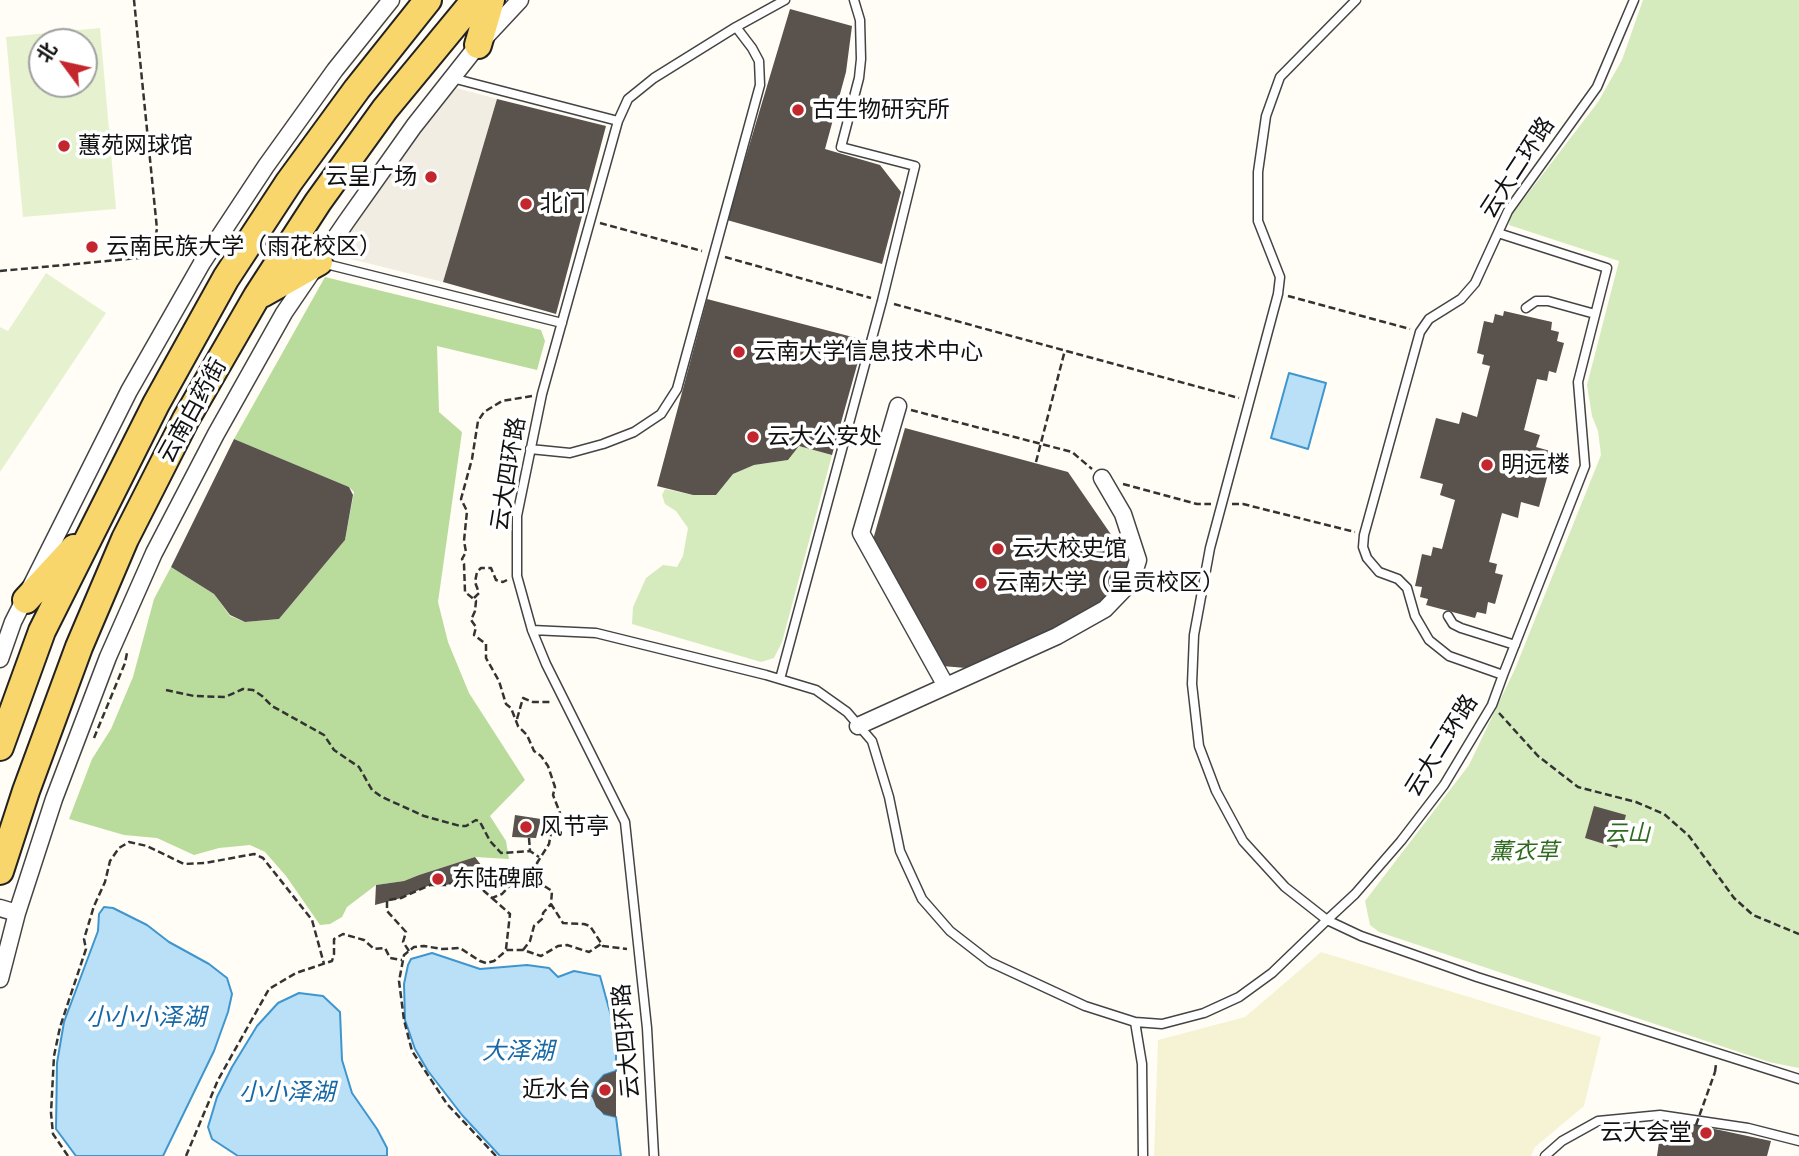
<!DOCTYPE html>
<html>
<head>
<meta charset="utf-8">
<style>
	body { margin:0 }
	#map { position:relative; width:1799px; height:1156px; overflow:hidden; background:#fffdf5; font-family:"Zilla Slab","Noto Sans SC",serif }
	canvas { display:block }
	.north { position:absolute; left:28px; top:28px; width:70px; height:70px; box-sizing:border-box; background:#fff; border:2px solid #a0a0a0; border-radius:50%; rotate:303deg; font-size:19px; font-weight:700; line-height:28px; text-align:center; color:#111 }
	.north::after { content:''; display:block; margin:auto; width:24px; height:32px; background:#c4262e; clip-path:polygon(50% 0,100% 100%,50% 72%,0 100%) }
</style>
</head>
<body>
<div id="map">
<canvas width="1799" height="1156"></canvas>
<div class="north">北</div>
</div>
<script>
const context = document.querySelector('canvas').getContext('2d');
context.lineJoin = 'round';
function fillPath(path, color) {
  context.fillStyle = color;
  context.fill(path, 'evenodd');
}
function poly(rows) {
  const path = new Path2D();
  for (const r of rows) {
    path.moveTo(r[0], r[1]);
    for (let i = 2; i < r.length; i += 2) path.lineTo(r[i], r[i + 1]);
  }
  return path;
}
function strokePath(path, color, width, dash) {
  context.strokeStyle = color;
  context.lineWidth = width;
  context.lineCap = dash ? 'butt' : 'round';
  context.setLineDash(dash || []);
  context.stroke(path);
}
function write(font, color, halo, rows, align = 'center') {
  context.font = font + ' "Zilla Slab","Noto Sans SC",serif';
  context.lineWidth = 7;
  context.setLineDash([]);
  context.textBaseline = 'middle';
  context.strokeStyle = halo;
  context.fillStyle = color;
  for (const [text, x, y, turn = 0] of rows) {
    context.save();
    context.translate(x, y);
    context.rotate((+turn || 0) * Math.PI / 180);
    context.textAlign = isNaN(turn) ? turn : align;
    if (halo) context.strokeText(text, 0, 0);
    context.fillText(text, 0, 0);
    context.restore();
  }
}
const farmland = poly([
	[1321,952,1601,1037,1584,1106,1535,1147,1531,1156,1154,1156,1158,1040,1245,1017]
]);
const green = poly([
	[1643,0,1799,0,1799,1068,1769,1062,1379,932,1370,925,1365,901,1469,765,1515,669,1601,455,1598,431,1592,416,1587,385,1619,261,1509,225,1510,217,1598,102,1622,60],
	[799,446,832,455,782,642,774,658,761,662,632,624,633,607,646,578,663,565,677,567,683,556,688,528,676,511,665,504,662,495,665,489,693,495,716,495,733,474,754,465,788,460]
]);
const forest = poly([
	[325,277,541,330,545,341,537,370,437,346,439,412,462,432,438,602,448,642,469,693,525,780,490,816,506,841,509,859,475,857,419,875,404,881,376,885,347,907,342,917,330,924,320,925,286,876,265,852,250,845,219,848,194,855,157,838,124,835,69,819,92,759,111,729,133,677,154,599,171,567,214,594,230,616,245,622,279,619,345,540,354,492,349,487,234,439]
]);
const pitch = poly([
	[100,28,116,209,23,217,6,37],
	[84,42,84,84,42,84,42,42],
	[46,273,106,313,0,472,0,327,8,331]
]);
const plaza = poly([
	[453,87,497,99,443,282,331,254]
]);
const water = poly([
	[1289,373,1326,383,1308,449,1271,438,1289,373],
	[104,907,113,908,147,925,169,942,209,964,227,978,232,994,228,1012,214,1051,163,1156,76,1156,56,1129,57,1063,64,1022,98,931,99,914,104,907],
	[432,953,480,969,527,965,549,968,558,977,574,971,600,976,616,1034,616,1071,604,1075,596,1084,592,1096,604,1114,616,1117,621,1156,500,1156,462,1115,428,1071,415,1049,405,1020,404,984,408,965,411,959,432,953],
	[299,993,323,996,340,1012,342,1060,352,1093,377,1129,387,1148,387,1156,238,1156,212,1139,208,1127,217,1097,232,1067,257,1026,278,1003,299,993]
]);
const building = poly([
	[790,9,852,26,846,72,825,149,880,165,901,192,882,264,727,220],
	[497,99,606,126,556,314,443,282],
	[707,299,864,340,832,455,799,446,788,460,754,465,733,474,716,495,693,495,657,486],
	[1504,311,1552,322,1551,330,1559,332,1557,341,1564,343,1556,373,1549,371,1547,381,1537,379,1524,430,1540,435,1536,447,1554,452,1539,507,1521,502,1518,518,1502,513,1489,562,1497,564,1495,573,1503,575,1495,604,1488,602,1486,614,1477,612,1475,618,1426,605,1428,599,1420,597,1422,587,1415,586,1422,554,1431,556,1433,547,1442,549,1455,500,1440,495,1443,484,1420,478,1436,418,1459,424,1462,412,1477,417,1490,366,1482,364,1484,355,1477,353,1484,321,1493,323,1495,314,1503,316],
	[905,428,1068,472,1130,562,1122,584,1088,612,966,668,942,666,872,543],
	[234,439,349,487,353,495,345,540,279,619,245,622,230,615,214,594,171,567],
	[1594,806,1626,815,1617,848,1585,838],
	[515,815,541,819,536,838,512,837],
	[475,857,485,870,459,882,446,885,430,885,401,898,375,905,376,885,404,881,419,875],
	[616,1071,616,1117,604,1114,596,1107,592,1096,596,1084,604,1075],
	[1682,1122,1771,1141,1767,1156,1657,1156,1659,1142,1677,1145]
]);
const path = poly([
	[600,223,702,251],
	[725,257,871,298],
	[0,271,139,258,154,243,157,229,134,0],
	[1288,296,1410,329],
	[894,304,1239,398],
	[532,396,502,401,484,412,478,421,472,459,461,499,467,511,464,541,466,552,462,559,464,564,465,592,476,601,475,611,471,620,476,627,474,635,486,644,486,658,499,681,506,704,511,708,518,726,527,735,534,751,541,756,548,766,555,787,553,795,560,813,557,827,551,833,549,844,537,863,538,882],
	[911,410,1072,452,1092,469],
	[1036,462,1065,350],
	[1123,484,1197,504,1211,504],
	[1232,504,1243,504,1355,532],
	[474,598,479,593,475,582,477,572,481,568,491,568,496,580,503,582,507,580],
	[166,690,194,696,225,697,243,689,253,690,262,696,272,706,324,735,334,750,359,767,372,790,382,797,424,816,460,826,466,826,476,820,480,822,490,841,501,853,530,851],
	[1499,713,1538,756,1578,787,1636,802,1664,814,1689,836,1734,898,1753,915,1799,934],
	[517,719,523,698,533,702,551,702],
	[94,738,125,663,127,653],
	[529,838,530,851,539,857],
	[492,898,510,914,506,949],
	[523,950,530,941,534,926,543,918,543,913,551,904],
	[409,951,403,942,406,932,387,911,387,900,401,898,430,885,446,885,471,876,478,881,484,891,492,898,502,894,513,882,519,879,528,883,538,882,552,891,551,904,563,923,584,924,590,926,603,946,627,949],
	[1715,1072,1716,1064],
	[68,1156,53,1134,51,1113,54,1056,60,1027,86,949,84,939,94,906,105,882,110,861,119,848,129,842,147,846,184,864,205,863,254,854,263,858,312,920,324,964],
	[186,1156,218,1080,269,989,296,973,332,961,334,954,334,939,343,934,364,940,374,949,385,948,390,958,402,960],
	[496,1156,447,1104,412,1051,404,1020,399,981,404,955,414,947,424,946,442,949,460,948,480,961,486,963,494,961,507,950,523,950,541,956,558,946,567,945,589,952,601,944]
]);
const lane = poly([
	[1634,0,1597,87,1508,211,1475,283,1461,299,1429,319,1420,332,1364,535,1363,547,1367,558,1379,572,1398,579,1407,588,1415,616,1429,640,1449,656,1503,675,1492,705,1444,785,1401,841,1355,894,1327,920,1361,936,1477,977,1799,1079],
	[452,78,618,121],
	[1498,233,1607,268,1578,382,1585,466,1503,675],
	[322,263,562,323],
	[1526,308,1536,301,1548,301,1595,314],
	[530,449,570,453,603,444,634,432,661,414,677,389,760,85,759,61,752,48,736,27],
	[1448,616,1453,624,1461,628,1515,645],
	[532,630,596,633,766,675,816,690,847,712,872,741,889,797,900,851,922,899,950,931,990,962,1085,1006,1135,1022,1162,1024,1204,1013,1239,997,1272,973,1327,920,1285,887,1243,841,1216,791,1199,746,1192,684,1194,635,1210,548,1278,294,1280,277,1258,221,1258,172,1266,116,1280,77,1356,0],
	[780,679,882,301,915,166,841,147,859,78,861,59,860,20,854,0],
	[1135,1022,1142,1064,1143,1156],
	[654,1156,647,1028,625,822,546,664,532,630,517,576,517,516,542,394,618,121,628,99,654,78,736,27,785,0],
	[1545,1156,1562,1141,1598,1121,1660,1115,1748,1128,1799,1141]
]);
const street = poly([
	[898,406,861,533,946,686],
	[0,659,13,622,129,391,202,263,266,166,335,70,391,0],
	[858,726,1057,636,1105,609,1131,582,1138,560,1123,514,1102,478],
	[0,908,17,913],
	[0,979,17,913,54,799,108,657,154,553,216,434,284,313,346,222,414,126,478,45,520,0]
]);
const primary = poly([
	[478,45,491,0],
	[262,294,319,262],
	[26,600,74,548],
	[0,747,42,631,156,404,226,278,289,182,357,89,428,0],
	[0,871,26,791,79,647,125,539,186,419,257,296,318,202,385,109,475,0]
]);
const pathBridge = poly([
	[1696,1125,1715,1072]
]);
const markers = [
	[798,110,7,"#c4262e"],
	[64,146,7,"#c4262e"],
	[431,177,7,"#c4262e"],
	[526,204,7,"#c4262e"],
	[92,247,7,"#c4262e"],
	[739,352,7,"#c4262e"],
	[753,437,7,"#c4262e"],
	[1487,465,7,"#c4262e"],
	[998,549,7,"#c4262e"],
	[981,583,7,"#c4262e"],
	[526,827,7,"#c4262e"],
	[438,879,7,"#c4262e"],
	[605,1090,7,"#c4262e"],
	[1706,1133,7,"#c4262e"]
];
const poiNames = [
	["古生物研究所",812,110],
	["蕙苑网球馆",78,146],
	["云呈广场",417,177,"right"],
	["北门",540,204],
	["云南民族大学（雨花校区）",106,247],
	["云南大学信息技术中心",753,352],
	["云大公安处",767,437],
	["明远楼",1501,465],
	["云大校史馆",1012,549],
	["云南大学（呈贡校区）",995,583],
	["风节亭",540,827],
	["东陆碑廊",452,879],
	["近水台",591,1090,"right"],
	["云大会堂",1692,1133,"right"]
];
const streetNames = [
	["云大二环路",1518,168,-57],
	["云南白药街",193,411,-61],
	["云大四环路",509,474,-81],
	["云大二环路",1442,746,-58],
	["云大四环路",627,1041,-95]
];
const parkNames = [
	["云山",1627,834],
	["薰衣草",1524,852]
];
const waterNames = [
	["小小小泽湖",146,1018],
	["大泽湖",518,1052],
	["小小泽湖",287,1093]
];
fillPath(farmland, '#f6f3d4');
fillPath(green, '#d5ebbd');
fillPath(forest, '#b9dc9c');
fillPath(pitch, '#e6f2cf');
fillPath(plaza, '#f1ede2');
fillPath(water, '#b9e0f7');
strokePath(water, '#3f96cf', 2);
fillPath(building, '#5a524d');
strokePath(lane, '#444', 11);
strokePath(street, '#444', 19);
strokePath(primary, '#222', 30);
strokePath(path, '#333', 2.5, [7, 3.5]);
strokePath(lane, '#fff', 8);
strokePath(street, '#fff', 16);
strokePath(primary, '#f9d66b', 26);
strokePath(pathBridge, '#333', 2.5, [7, 3.5]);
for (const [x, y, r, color] of markers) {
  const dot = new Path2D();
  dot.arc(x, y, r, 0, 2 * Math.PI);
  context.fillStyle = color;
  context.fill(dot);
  strokePath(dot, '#fff', 2.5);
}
write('23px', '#111', '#fff', poiNames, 'left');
write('23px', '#111', '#fff', streetNames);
write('italic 23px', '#2f6b1f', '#fff', parkNames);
write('italic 24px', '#1768a6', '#fff', waterNames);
</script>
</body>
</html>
